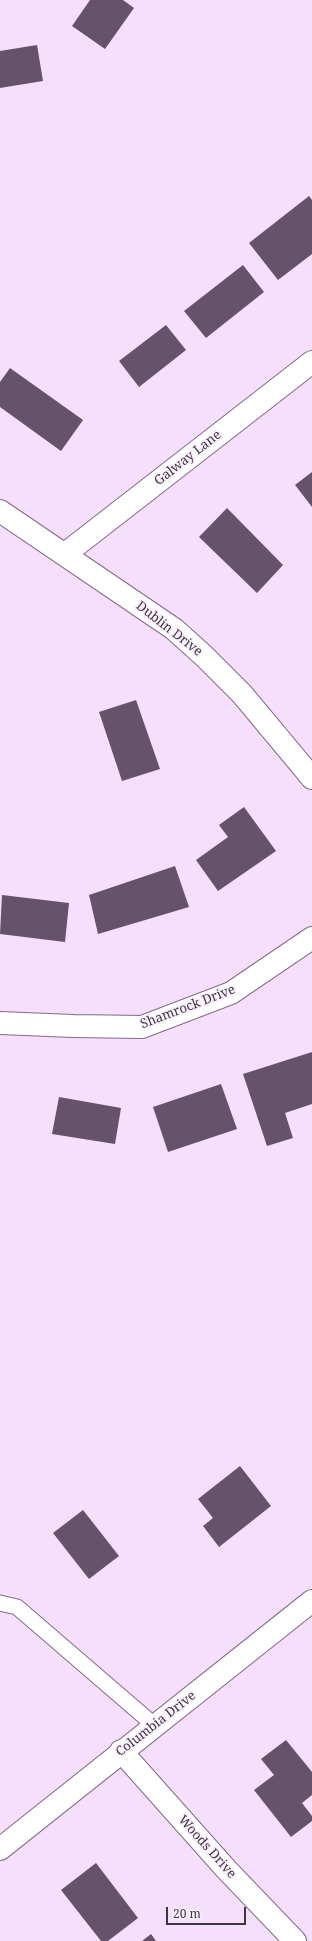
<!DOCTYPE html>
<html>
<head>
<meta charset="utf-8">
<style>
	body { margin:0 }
	#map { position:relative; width:312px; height:1941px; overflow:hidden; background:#f6defd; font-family:"Noto Serif",serif }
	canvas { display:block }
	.scale { position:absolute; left:166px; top:1907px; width:80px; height:18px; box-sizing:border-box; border:2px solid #3f3642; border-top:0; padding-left:5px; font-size:12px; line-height:14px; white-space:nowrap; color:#3f3642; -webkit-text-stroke:3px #fbf1fd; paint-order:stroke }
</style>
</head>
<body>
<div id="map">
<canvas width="312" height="1941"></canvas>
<div class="scale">20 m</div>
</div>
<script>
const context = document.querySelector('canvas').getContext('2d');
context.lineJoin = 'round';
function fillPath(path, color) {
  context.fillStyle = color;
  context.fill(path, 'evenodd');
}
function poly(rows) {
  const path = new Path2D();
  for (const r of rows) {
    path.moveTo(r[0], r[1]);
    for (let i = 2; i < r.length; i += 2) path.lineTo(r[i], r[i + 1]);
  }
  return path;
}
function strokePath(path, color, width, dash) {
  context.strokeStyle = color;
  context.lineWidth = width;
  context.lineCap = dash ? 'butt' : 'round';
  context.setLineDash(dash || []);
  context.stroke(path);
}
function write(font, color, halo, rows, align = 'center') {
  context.font = font + ' "Noto Serif",serif';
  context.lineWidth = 4;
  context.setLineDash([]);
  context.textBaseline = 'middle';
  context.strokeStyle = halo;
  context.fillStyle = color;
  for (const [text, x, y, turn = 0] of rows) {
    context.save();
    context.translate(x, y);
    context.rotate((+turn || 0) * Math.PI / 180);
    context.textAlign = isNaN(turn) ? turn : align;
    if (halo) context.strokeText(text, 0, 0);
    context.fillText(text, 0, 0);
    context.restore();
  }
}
const building = poly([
	[90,0,123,0,134,8,105,49,72,26],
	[37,45,43,81,0,88,0,51],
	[309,196,312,200,312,254,278,280,249,243],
	[243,265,264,292,206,338,184,311],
	[166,325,186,350,139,387,119,361],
	[10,368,83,420,61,451,0,407,0,382],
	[312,472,312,507,295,485],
	[227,508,283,565,257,593,199,537],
	[136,700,160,769,122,781,99,712],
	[244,807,276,851,218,891,196,860,228,837,219,825],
	[175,866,189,907,98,934,89,895],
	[2,895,69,903,65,942,0,934],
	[312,1052,312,1104,285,1113,293,1138,267,1146,243,1074],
	[221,1084,237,1129,168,1152,153,1107],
	[59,1097,121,1108,115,1144,52,1134],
	[240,1466,271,1506,219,1547,203,1526,213,1518,198,1499],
	[83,1510,119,1556,89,1579,53,1533],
	[286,1740,312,1772,312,1795,302,1803,312,1816,312,1821,291,1837,254,1790,274,1775,261,1759],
	[96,1863,138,1918,108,1941,101,1941,61,1890],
	[151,1934,156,1941,142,1941]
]);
const service = poly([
	[0,1603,17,1607,154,1725]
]);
const minor = poly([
	[0,511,174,629,204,656,242,694,312,778],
	[65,554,312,362],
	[0,1023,73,1026,142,1027,231,993,312,938],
	[121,1751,226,1869,295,1941]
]);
const secondary = poly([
	[0,1849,312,1601]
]);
const streetNames = [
	["Galway Lane",188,458,-38],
	["Dublin Drive",169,629,38],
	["Shamrock Drive",188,1007,-21],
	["Columbia Drive",156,1724,-38],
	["Woods Drive",207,1847,48]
];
fillPath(building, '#67526c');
strokePath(service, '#816c87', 17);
strokePath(minor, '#816c87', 24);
strokePath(secondary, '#816c87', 24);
strokePath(service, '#fff', 15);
strokePath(minor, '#fff', 22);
strokePath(secondary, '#fff', 22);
write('13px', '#3f3642', '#fbf1fd', streetNames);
</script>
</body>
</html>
